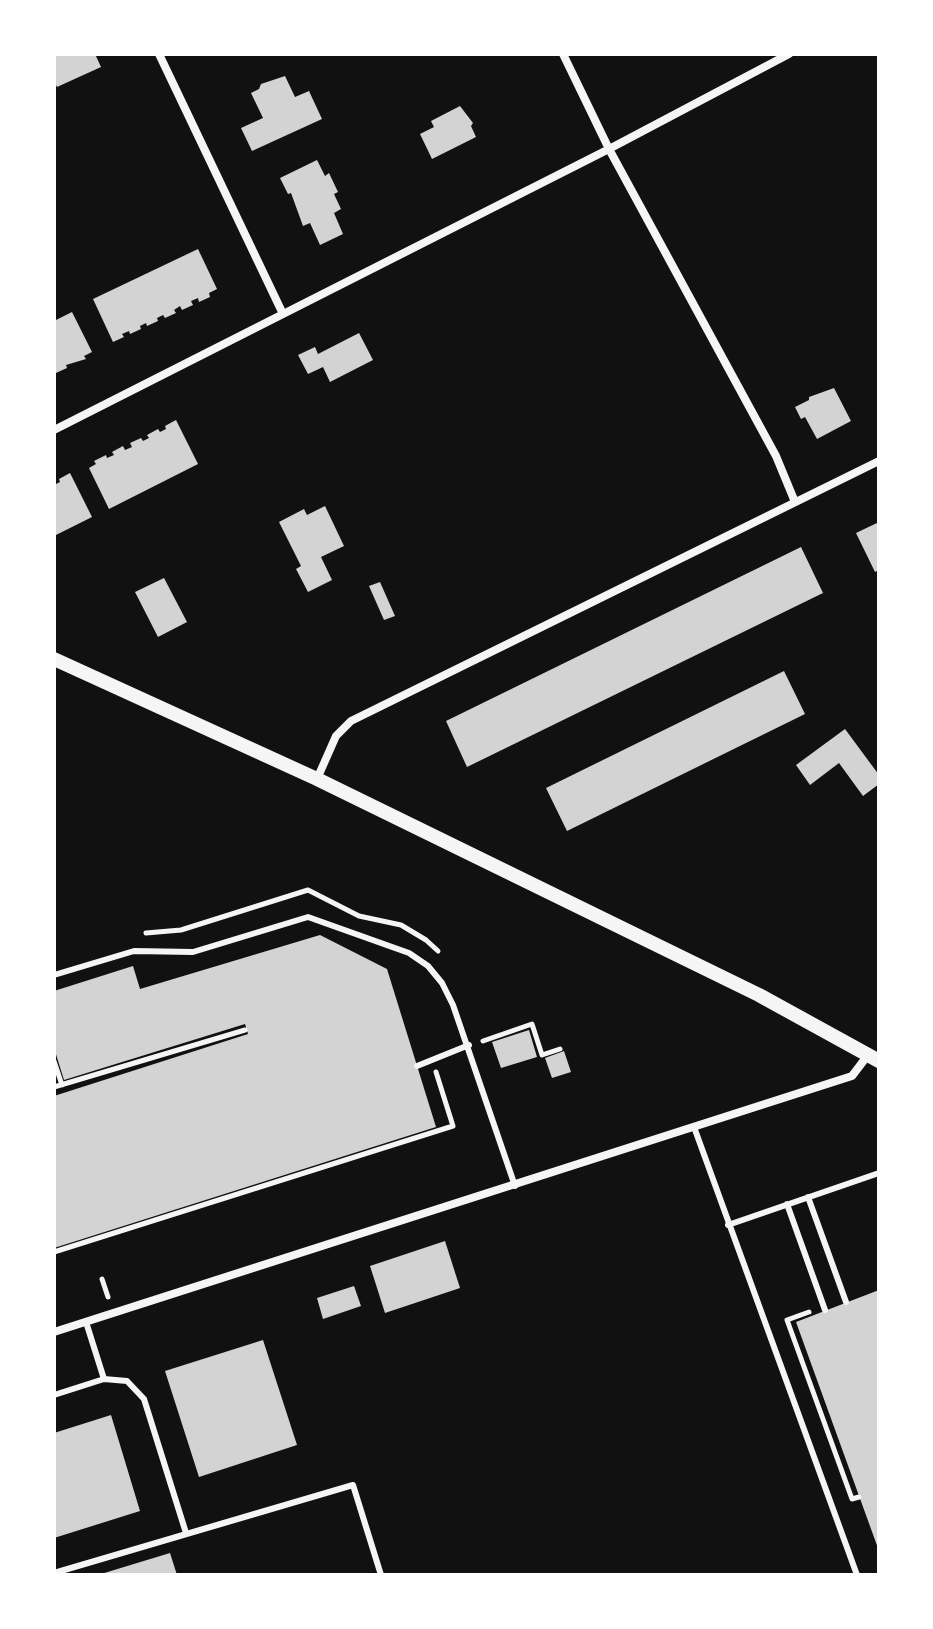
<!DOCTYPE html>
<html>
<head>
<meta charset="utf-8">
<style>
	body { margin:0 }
	#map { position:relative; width:933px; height:1629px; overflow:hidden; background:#111; font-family:"Space Grotesk",sans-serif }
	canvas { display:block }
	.frame { position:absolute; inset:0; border:56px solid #fff; pointer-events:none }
</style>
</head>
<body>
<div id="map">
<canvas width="933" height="1629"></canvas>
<div class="frame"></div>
</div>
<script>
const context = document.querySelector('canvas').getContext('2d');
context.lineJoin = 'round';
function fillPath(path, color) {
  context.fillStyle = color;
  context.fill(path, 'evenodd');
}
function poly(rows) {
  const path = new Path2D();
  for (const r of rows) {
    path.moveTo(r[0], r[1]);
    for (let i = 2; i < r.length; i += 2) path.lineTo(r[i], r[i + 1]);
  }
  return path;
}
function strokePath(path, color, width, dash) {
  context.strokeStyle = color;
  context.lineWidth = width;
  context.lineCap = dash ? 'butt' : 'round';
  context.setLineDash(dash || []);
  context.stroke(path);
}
const building = poly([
	[54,54,95,54,101,67,57,87,54,81],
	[285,76,295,97,309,91,322,119,252,151,241,128,263,118,251,93,259,89,261,84],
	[460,106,473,123,471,126,476,137,432,159,420,134,434,127,431,121],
	[317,160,325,176,329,173,338,192,334,194,341,209,334,213,343,234,320,245,310,223,303,226,291,193,288,194,280,178],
	[198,249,217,289,209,293,210,297,199,302,198,298,191,301,193,305,182,310,180,306,174,310,176,313,165,318,163,315,157,318,158,321,147,326,146,323,140,326,141,329,130,334,129,331,122,334,124,337,113,342,93,299],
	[72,312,92,352,84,356,86,359,66,365,67,368,56,373,54,321],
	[359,333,373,360,330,382,323,367,308,374,298,355,315,347,318,354],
	[834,388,851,421,817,439,805,417,801,419,795,407,809,400,809,397],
	[176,420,198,464,109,509,89,468,96,464,94,461,106,455,107,458,114,455,112,452,123,446,125,450,132,447,130,443,141,438,143,441,149,438,147,435,158,429,160,432,166,429,165,426],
	[70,473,92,517,54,536,54,485,60,482,59,479],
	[325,506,344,546,321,557,332,580,308,592,296,569,301,566,279,522,304,509,307,515],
	[879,522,879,570,875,572,856,533],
	[801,547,823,593,467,767,446,721],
	[164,578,187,622,158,637,135,592],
	[380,582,395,616,384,620,369,586],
	[784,671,805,714,567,831,546,788],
	[845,729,879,775,879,784,863,796,839,763,810,785,796,765],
	[320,935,387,969,436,1127,54,1248,54,1096,248,1034,245,1024,64,1080,54,1048,54,991,133,966,140,989],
	[529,1030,537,1057,501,1068,492,1042],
	[564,1051,571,1072,552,1078,545,1058],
	[445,1241,460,1288,385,1313,370,1266],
	[354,1286,361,1306,323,1319,317,1298],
	[879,1290,879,1551,796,1322],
	[263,1340,297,1445,199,1477,165,1371],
	[111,1415,140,1511,54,1538,54,1433],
	[170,1553,177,1575,101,1575,101,1574]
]);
const path = poly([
	[146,933,181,930,308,890,359,916,401,925,426,940,438,951],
	[483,1041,532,1024,542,1055,560,1049],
	[54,1061,62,1085],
	[54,1087,245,1030],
	[54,1252,453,1126,436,1072],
	[102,1279,108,1297],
	[809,1312,787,1320,852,1499,859,1497]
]);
const service = poly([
	[54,975,134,951,193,952,308,917,409,953,428,966,442,983,453,1005,515,1186],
	[417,1066,469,1045],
	[694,1127,857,1575],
	[808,1197,846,1302],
	[787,1204,825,1310],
	[728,1225,879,1173],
	[86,1322,104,1379,127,1381,144,1399,186,1533],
	[54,1395,104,1379],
	[54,1573,353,1485,381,1575]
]);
const minor = poly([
	[159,54,283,314],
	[563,54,609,149,776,456,795,502],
	[54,430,609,149,789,54],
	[317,779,336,736,351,721,879,461],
	[54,1332,852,1076,868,1055]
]);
const tertiary = poly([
	[54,659,317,779,759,995,879,1061]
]);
fillPath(building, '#d3d3d3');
strokePath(path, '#f5f5f5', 5);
strokePath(service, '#f5f5f5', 6);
strokePath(minor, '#f5f5f5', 8);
strokePath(tertiary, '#f5f5f5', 14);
</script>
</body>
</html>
